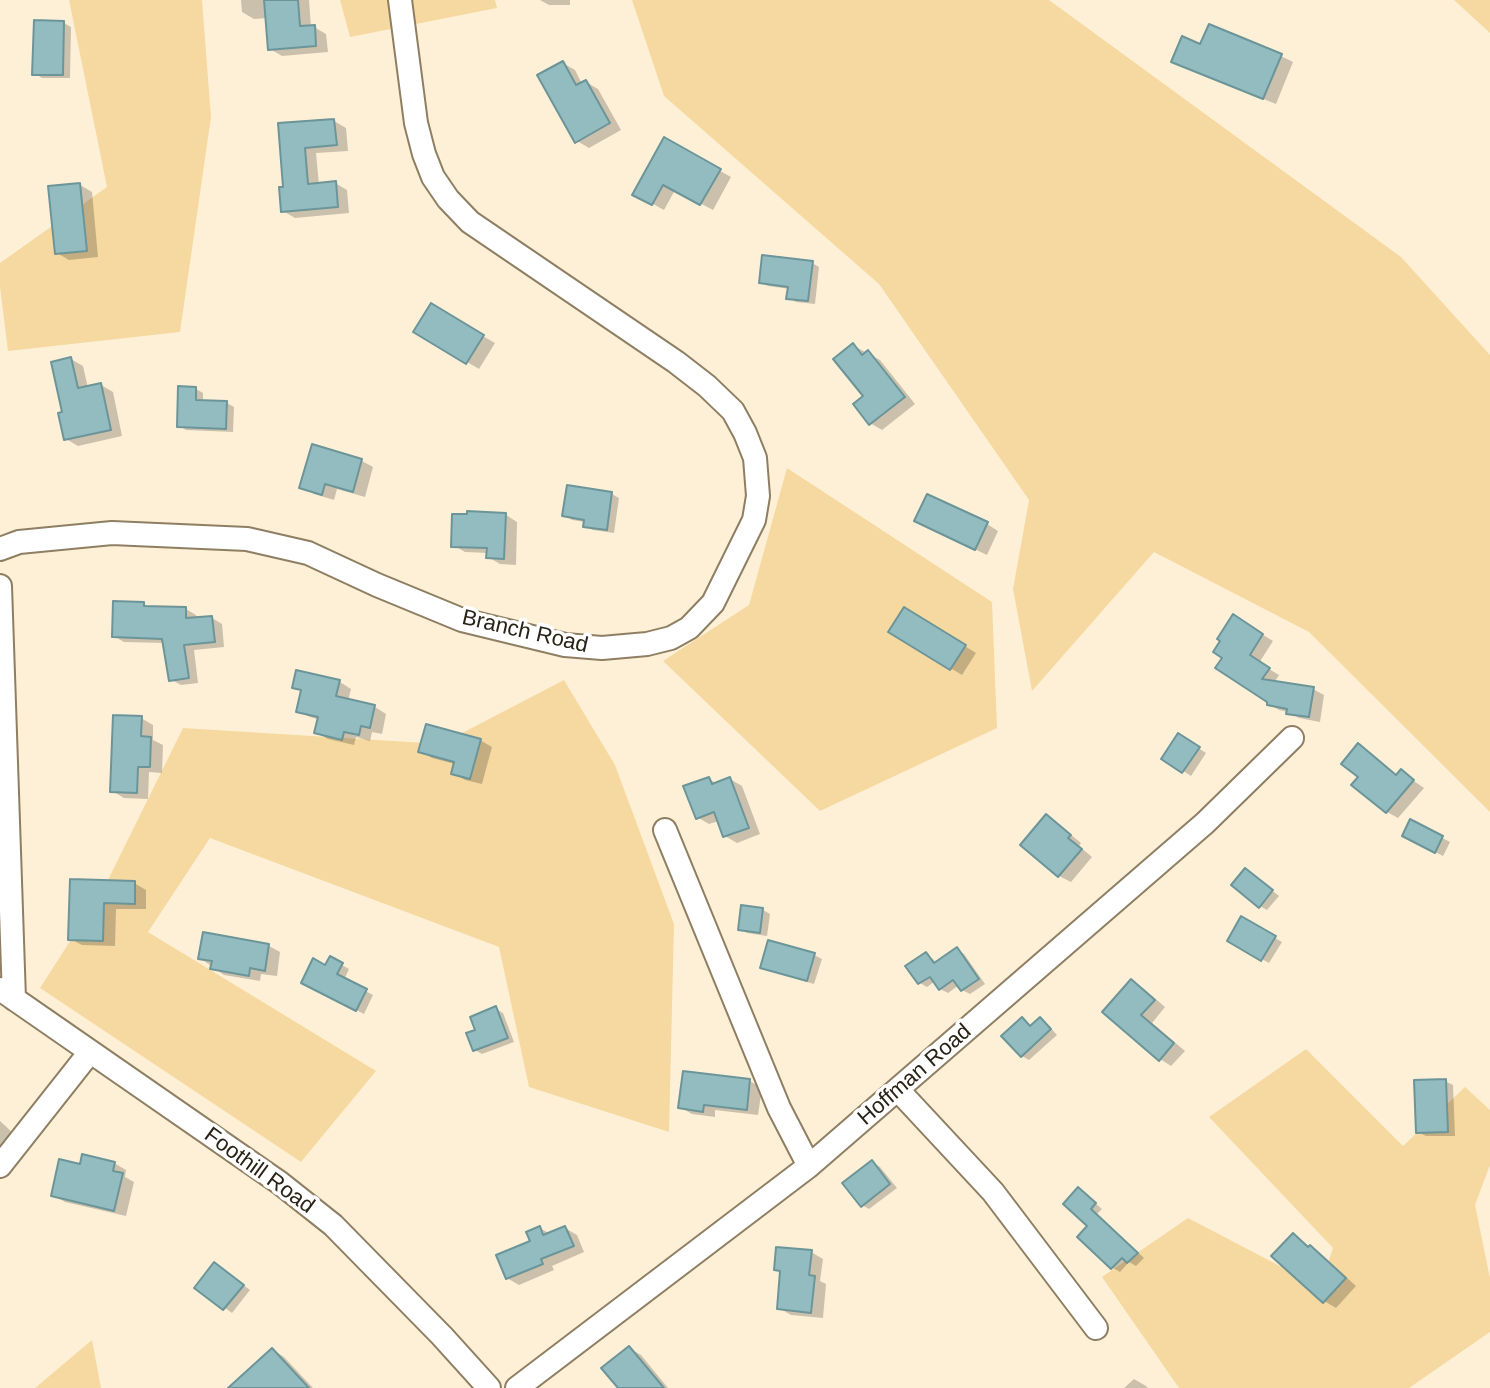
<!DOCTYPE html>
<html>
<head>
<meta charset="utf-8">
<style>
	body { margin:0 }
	canvas { display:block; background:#fef0d7 }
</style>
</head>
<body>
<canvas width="1490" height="1388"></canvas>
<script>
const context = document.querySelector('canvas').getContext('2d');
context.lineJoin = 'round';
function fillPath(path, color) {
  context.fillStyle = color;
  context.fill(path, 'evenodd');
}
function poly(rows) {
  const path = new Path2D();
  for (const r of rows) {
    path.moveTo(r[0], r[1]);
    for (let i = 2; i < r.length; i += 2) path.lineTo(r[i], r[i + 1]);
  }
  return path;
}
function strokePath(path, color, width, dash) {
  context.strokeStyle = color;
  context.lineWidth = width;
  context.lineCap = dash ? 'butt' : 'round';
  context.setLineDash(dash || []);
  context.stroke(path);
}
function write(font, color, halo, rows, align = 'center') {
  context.font = font + ' Helvetica,sans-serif';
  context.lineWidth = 7;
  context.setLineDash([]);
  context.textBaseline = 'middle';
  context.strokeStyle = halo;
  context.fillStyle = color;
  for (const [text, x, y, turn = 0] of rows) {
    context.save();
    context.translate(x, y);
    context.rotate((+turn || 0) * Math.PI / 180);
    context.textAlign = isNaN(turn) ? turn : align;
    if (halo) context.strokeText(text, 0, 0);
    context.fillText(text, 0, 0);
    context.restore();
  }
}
const green = poly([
	[69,0,202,0,211,117,180,332,8,351,0,287,0,263,107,187],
	[340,0,495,0,497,8,350,37],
	[632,0,1049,0,1401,257,1490,355,1490,812,1309,632,1154,552,1032,691,1013,589,1029,500,879,284,664,96],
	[1454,0,1490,0,1490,33],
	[787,468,992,602,997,728,820,811,663,661,749,605],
	[564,680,615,765,674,924,669,1132,529,1087,499,947,210,838,148,932,376,1071,301,1162,40,988,104,888,183,728,441,744],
	[1306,1049,1403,1146,1465,1087,1490,1110,1490,1165,1475,1205,1490,1278,1490,1332,1409,1388,1179,1388,1102,1277,1188,1218,1320,1287,1333,1248,1209,1117],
	[92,1340,101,1388,35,1388]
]);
const shadow = poly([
	[241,0,309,0,311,27,314,27,326,34,328,52,282,56,270,49,267,18,254,19,242,12],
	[540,0,570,0,570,5,549,5],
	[64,23,71,27,70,78,42,78,34,73],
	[1210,27,1281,56,1293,62,1276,104,1185,68,1201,47],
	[563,63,575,70,582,84,586,82,598,89,621,130,589,148,577,141],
	[334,121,346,128,348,151,316,153,319,185,335,183,347,190,349,213,295,218,283,211,285,188,280,125],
	[665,140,731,177,713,210,675,190,664,210,635,194],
	[80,185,92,192,98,257,69,260,57,253],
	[812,263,819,267,815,304,796,302,789,298,790,289,768,286,761,282],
	[431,306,495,343,479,369,416,332],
	[854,346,880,360,915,404,882,430,870,423],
	[71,359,83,366,88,388,101,385,113,392,122,436,78,446,66,439,64,413],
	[196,389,203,393,203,402,227,403,234,407,233,432,186,430,179,425],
	[362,461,373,467,365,497,337,489,334,500,314,494,302,487],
	[612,494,619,498,614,533,593,530,585,526,586,522,572,520,565,515],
	[506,515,517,522,516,565,500,564,488,557,488,553,465,552,453,545],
	[987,524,998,531,987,555,928,527],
	[144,604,151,608,186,609,196,615,196,619,212,618,222,624,224,647,194,650,198,683,181,685,170,679,165,643,124,642,114,636],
	[905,609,976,653,962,675,891,632],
	[1244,623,1273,641,1259,663,1279,675,1274,683,1313,689,1324,695,1320,722,1299,718,1288,712,1279,710,1269,704,1270,701,1218,668],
	[298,672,340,682,351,689,348,701,375,707,386,714,382,734,372,732,370,741,356,737,354,745,328,739,316,732,320,720,310,717,298,711,303,692,294,687],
	[141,718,153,725,153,740,163,745,162,773,149,772,148,799,124,798,112,791],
	[1178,735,1206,753,1191,776,1163,758],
	[480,740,492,747,482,784,465,780,453,773,455,764,432,758,420,751],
	[1359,746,1371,753,1398,776,1401,772,1424,788,1398,818,1387,812,1361,777],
	[709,779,717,784,730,779,742,786,760,834,737,843,725,836,719,821,709,824,697,817],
	[1046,817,1058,824,1081,843,1079,846,1092,857,1071,882,1059,876,1023,845],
	[1411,821,1450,842,1443,856,1404,836],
	[1253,875,1279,896,1267,910,1260,906],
	[72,881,134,883,146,890,146,909,116,909,115,946,82,945,70,939],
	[763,910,770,914,767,936,747,933,740,928],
	[1242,919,1282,942,1269,963,1229,940],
	[269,946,280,952,277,976,261,974,260,981,224,975,200,958],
	[957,950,964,954,985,984,970,994,962,990,959,985,948,993,940,989,935,981,927,987,920,983,926,955,933,959,937,964],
	[814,955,822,959,814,984,770,971,762,967],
	[331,959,349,969,344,980,373,995,364,1014,303,982,326,967],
	[1131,981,1143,988,1165,1007,1152,1023,1185,1051,1171,1066,1160,1059,1105,1012],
	[496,1009,503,1013,514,1042,482,1054,475,1050,477,1031],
	[1022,1019,1032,1026,1040,1020,1047,1024,1057,1035,1029,1060,1022,1056],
	[750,1081,762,1088,758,1115,715,1110,715,1117,692,1114,680,1107],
	[1445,1081,1453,1085,1455,1136,1426,1136,1418,1132],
	[0,1121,13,1133,0,1146],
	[872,1162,880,1167,897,1188,869,1209,862,1205],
	[114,1163,126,1170,125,1177,134,1182,126,1216,65,1202,53,1195,81,1166],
	[1079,1189,1102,1209,1097,1214,1144,1258,1136,1266,1129,1262,1120,1272,1113,1268,1080,1237,1090,1226],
	[540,1228,550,1234,565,1228,577,1235,584,1252,552,1266,554,1270,519,1285,507,1278,533,1242],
	[1293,1235,1322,1255,1356,1286,1336,1308,1324,1301],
	[811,1252,823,1259,820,1281,826,1284,823,1318,791,1315,779,1308,782,1273,776,1269],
	[222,1269,250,1290,232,1313,197,1287],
	[629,1348,641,1355,668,1388,621,1388],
	[273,1350,284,1357,313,1388,241,1388],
	[1134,1379,1146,1386,1148,1388,1124,1388]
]);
const building = poly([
	[264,0,298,0,300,26,315,25,316,46,268,50,264,0],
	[34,20,64,21,63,75,32,75,34,20],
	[1209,24,1282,54,1263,99,1171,62,1182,36,1200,44,1209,24],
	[563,61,576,85,586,80,610,123,575,143,537,75,563,61],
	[334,119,337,145,305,148,308,184,336,181,338,207,281,212,279,187,283,187,278,123,334,119],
	[664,137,721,169,700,205,663,185,652,205,632,195,664,137],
	[80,183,87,251,55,254,48,186,80,183],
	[762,255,813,261,808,301,786,299,788,287,759,283,762,255],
	[431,303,484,335,466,364,413,332,431,303],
	[853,343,862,355,868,350,905,397,869,425,853,404,863,396,833,359,853,343],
	[71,357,78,388,101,383,111,430,64,440,58,413,62,412,51,362,71,357],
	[178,386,196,387,196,400,227,401,226,429,177,427,178,386],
	[312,444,362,459,353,492,325,484,322,495,299,488,312,444],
	[567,485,612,492,607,530,583,527,584,520,562,516,567,485],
	[927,494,988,522,975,550,914,521,927,494],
	[467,511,506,513,504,559,486,558,487,548,451,547,452,514,467,514,467,511],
	[113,601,144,602,144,606,186,607,186,618,212,616,215,642,184,645,189,678,169,681,162,639,112,637,113,601],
	[904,607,966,645,950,670,888,632,904,607],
	[1233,614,1263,634,1250,655,1270,668,1262,679,1314,687,1309,717,1286,714,1287,709,1267,705,1267,702,1215,668,1222,658,1213,652,1220,641,1217,639,1233,614],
	[296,670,340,680,336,696,375,705,370,728,361,726,359,735,344,732,342,740,314,733,318,717,296,712,301,690,292,688,296,670],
	[113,715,142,716,141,736,151,737,150,767,138,767,137,793,110,792,113,715],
	[426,724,481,739,470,779,451,774,454,762,418,752,426,724],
	[1178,733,1200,747,1182,773,1161,759,1178,733],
	[1358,743,1396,775,1401,769,1414,780,1386,813,1351,785,1358,777,1341,764,1358,743],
	[709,777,712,784,730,777,749,828,723,837,714,812,696,819,683,786,709,777],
	[1046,814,1071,835,1068,838,1082,849,1058,877,1020,845,1046,814],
	[1410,819,1443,836,1435,853,1402,836,1410,819],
	[1245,868,1273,890,1259,908,1231,885,1245,868],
	[70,879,135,881,135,904,104,903,103,941,68,940,70,879],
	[741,905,763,908,760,933,738,930,741,905],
	[1241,916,1276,936,1261,961,1227,941,1241,916],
	[203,932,269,944,265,971,250,968,249,976,210,969,212,961,198,959,203,932],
	[768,940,815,953,807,981,760,968,768,940],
	[957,947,979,979,961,991,953,980,939,990,930,977,918,984,905,966,926,952,934,963,957,947],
	[330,956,343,963,337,974,367,989,356,1011,301,983,313,958,325,965,330,956],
	[1131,979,1155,1000,1141,1015,1174,1043,1159,1061,1102,1012,1131,979],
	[496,1006,508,1038,473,1051,466,1033,475,1030,470,1017,496,1006],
	[1022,1017,1030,1026,1040,1017,1051,1029,1021,1057,1001,1036,1022,1017],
	[683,1071,750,1079,747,1110,704,1105,703,1112,678,1108,683,1071],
	[1446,1079,1448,1132,1416,1133,1414,1080,1446,1079],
	[82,1154,115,1162,113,1171,123,1173,114,1211,51,1196,59,1159,80,1164,82,1154],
	[872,1160,890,1184,861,1207,842,1183,872,1160],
	[1078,1187,1096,1203,1091,1209,1138,1253,1127,1263,1122,1258,1111,1269,1077,1237,1087,1226,1063,1204,1078,1187],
	[540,1226,543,1235,565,1226,574,1246,541,1259,543,1264,506,1279,496,1255,530,1241,526,1232,540,1226],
	[1293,1233,1308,1247,1310,1245,1346,1278,1323,1303,1271,1256,1293,1233],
	[776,1247,812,1250,809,1275,815,1276,811,1313,777,1309,780,1271,774,1270,776,1247],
	[214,1262,244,1285,223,1310,194,1288,214,1262],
	[629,1346,664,1388,618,1388,601,1368,629,1346],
	[272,1348,309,1388,228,1388,272,1348]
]);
const minor = poly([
	[0,549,19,542,112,533,247,539,308,553,377,585,462,620,565,645,602,648,647,644,671,638,689,628,713,603,754,520,758,496,755,458,745,433,733,411,707,386,676,362,470,222,448,199,433,177,424,154,416,123,400,0],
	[0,586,14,999],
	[665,830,779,1108,809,1166],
	[0,989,280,1183,333,1225,442,1336,489,1388],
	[898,1090,993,1192,1096,1328],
	[0,1166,90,1052],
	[517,1388,809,1166,1205,823,1292,738]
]);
const streetNames = [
	["Branch Road",525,632,13],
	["Hoffman Road",915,1075,-41],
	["Foothill Road",259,1171,36]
];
fillPath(green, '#f6d9a0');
fillPath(shadow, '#0003');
fillPath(building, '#92bcc0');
strokePath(building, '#6c9599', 2);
strokePath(minor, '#8e7f63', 26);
strokePath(minor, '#fff', 22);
write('22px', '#282217', '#fff', streetNames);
</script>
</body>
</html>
